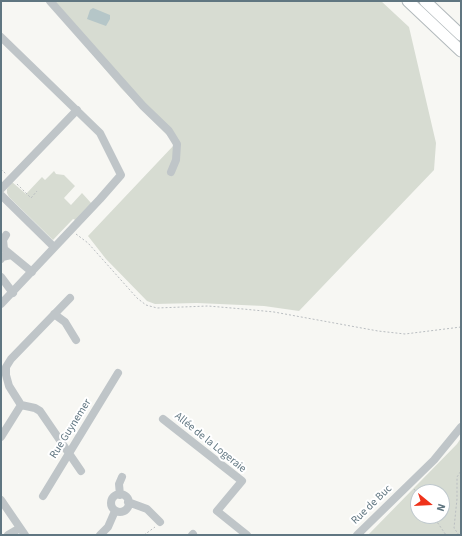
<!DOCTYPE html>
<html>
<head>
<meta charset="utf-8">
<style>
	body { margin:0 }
	#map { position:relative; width:462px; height:536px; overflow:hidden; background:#f7f7f3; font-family:"Source Sans 3",sans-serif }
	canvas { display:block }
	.frame { position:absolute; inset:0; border:2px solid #607681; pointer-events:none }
	.north { position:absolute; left:410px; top:484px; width:40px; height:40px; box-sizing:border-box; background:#fff; border:1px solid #bfc8cd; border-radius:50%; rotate:108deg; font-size:11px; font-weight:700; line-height:16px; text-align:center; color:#607681 }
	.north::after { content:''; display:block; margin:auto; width:14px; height:18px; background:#ef331b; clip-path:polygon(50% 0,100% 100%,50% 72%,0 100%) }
</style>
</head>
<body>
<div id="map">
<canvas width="462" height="536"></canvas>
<div class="frame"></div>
<div class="north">N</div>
</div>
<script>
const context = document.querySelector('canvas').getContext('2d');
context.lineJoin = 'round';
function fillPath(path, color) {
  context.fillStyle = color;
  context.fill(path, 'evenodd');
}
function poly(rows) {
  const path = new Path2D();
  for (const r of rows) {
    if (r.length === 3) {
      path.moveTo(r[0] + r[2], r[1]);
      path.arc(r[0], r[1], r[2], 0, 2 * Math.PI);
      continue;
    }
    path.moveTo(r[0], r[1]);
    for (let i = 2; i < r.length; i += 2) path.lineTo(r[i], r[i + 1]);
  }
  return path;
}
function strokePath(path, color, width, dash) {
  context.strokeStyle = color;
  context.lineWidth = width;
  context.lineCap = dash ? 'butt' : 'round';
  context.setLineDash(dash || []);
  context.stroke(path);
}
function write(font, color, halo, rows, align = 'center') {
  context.font = font + ' "Source Sans 3",sans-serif';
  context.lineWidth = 4;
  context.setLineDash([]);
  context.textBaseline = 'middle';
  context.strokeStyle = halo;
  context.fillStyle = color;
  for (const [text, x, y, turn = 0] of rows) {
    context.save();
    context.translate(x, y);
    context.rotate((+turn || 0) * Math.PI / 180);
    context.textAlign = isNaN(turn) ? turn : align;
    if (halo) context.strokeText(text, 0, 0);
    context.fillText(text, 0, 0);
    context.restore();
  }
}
const green = poly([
	[47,1,381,1,409,27,436,143,434,170,299,311,264,306,197,303,155,304,147,301,106,259,88,236,174,145,169,137,121,88],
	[54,171,56,174,64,175,75,186,64,198,71,205,82,193,92,204,76,220,73,219,53,240,9,197,7,193,7,189,12,182,26,194,42,177,45,180],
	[461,438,461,535,368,535,457,444],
	[418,492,442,492,442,516,418,516]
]);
const water = poly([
	[93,8,110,15,110,19,106,26,87,19,90,10]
]);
const path = poly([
	[1,169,6,174],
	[17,184,31,198,37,191],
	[76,234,88,243,137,298,146,305,157,308,208,306,243,309,274,312,378,331,405,334,461,327],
	[414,489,418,494],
	[433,516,446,535],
	[144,535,155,527],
	[459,535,454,528,457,499,457,477,461,471]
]);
const minor = poly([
	[50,1,143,106,169,131,177,144,176,160,171,172],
	[1,37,100,133,121,175,100,199,1,304],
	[1,189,77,110],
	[1,195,54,247],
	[6,235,3,240,4,249,32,272],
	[1,259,2,257,11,255],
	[1,277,13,293],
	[54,314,65,322,76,340],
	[21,405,35,408,40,411,81,471],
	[163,419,242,481,217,511,247,535],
	[1,437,21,405,9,386,6,375,6,367,11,359,70,298],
	[120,503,9],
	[120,495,119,484,122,477],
	[43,496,118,373],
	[1,500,25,535],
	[128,502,147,509,160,522],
	[8,535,20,528],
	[100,535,108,527,115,511],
	[192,535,193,534],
	[357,535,434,460,461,427]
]);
const major = poly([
	[408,1,461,51],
	[425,1,461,35]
]);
const streetNames = [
	["Rue Guynemer",71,429,-58],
	["Allée de la Logeraie",210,443,39],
	["Rue de Buc",372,505,-44]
];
fillPath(green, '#d7dcd2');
fillPath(water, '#b5c6c8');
strokePath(major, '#b2b9bc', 13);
strokePath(path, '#b9bdc0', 1, [2, 2]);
strokePath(minor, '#bfc5c8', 8);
strokePath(major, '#fff', 11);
write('11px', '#607681', '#fff', streetNames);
</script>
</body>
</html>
